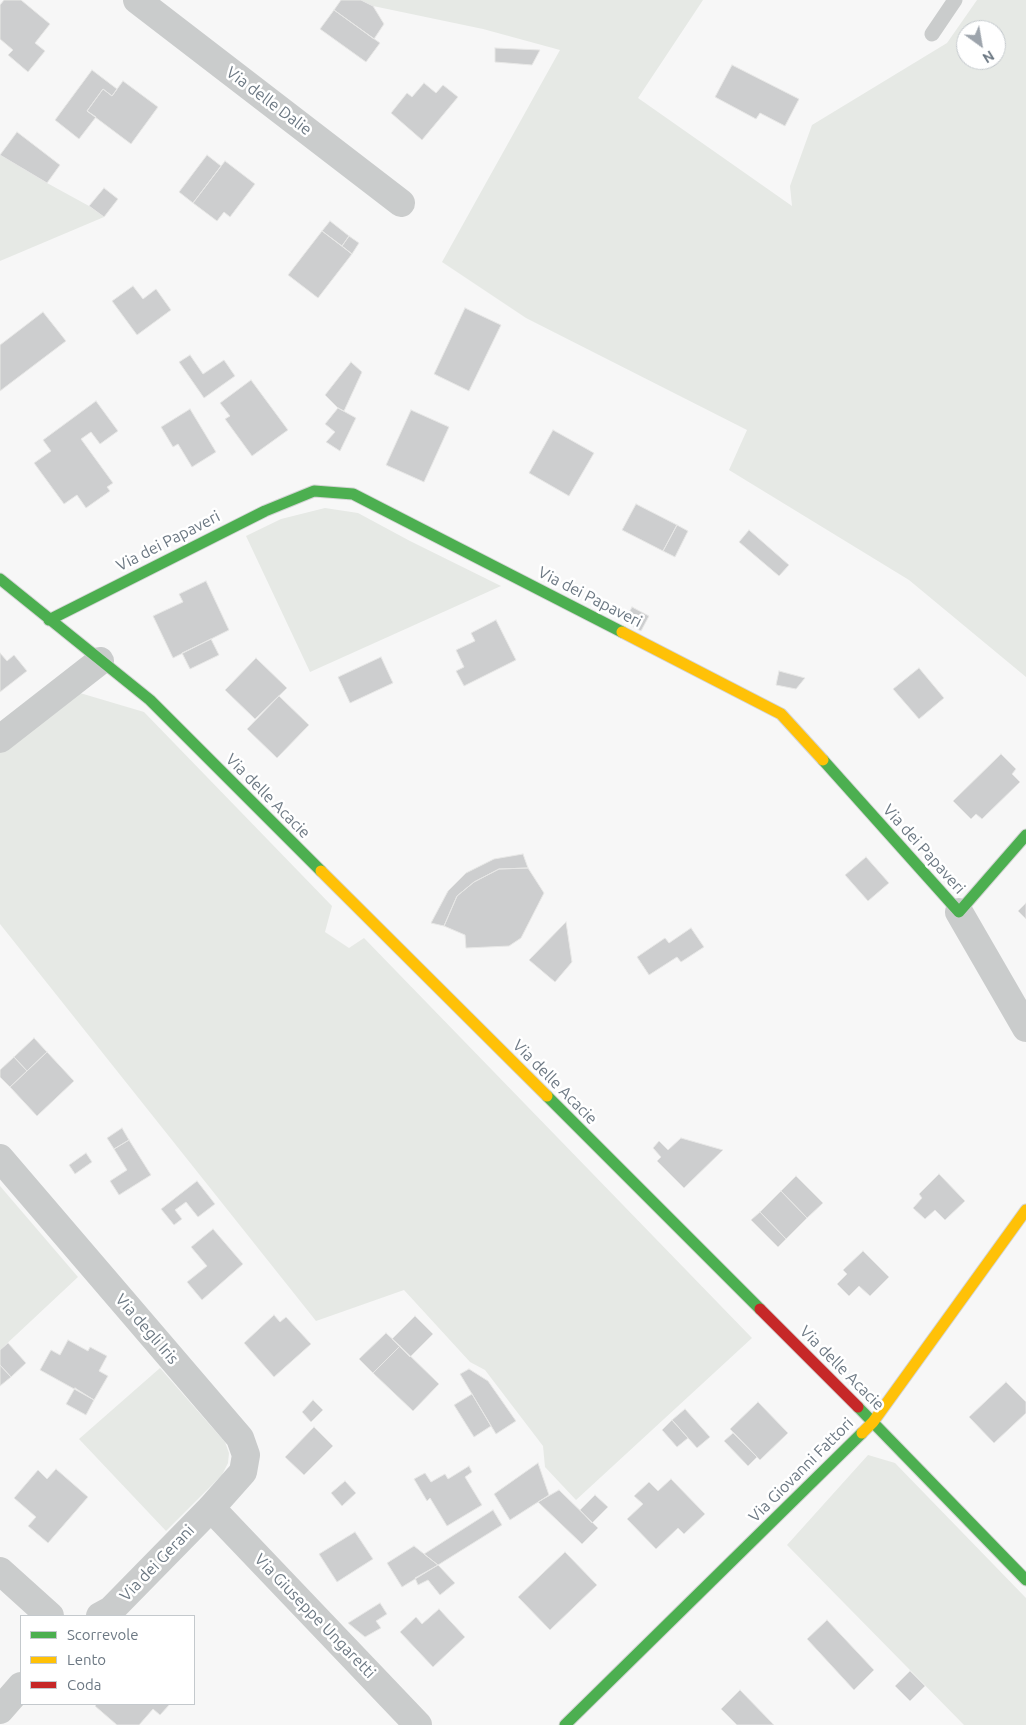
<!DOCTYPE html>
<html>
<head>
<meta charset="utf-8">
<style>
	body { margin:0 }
	#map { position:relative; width:1026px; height:1725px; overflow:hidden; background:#f7f7f7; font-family:Ubuntu,sans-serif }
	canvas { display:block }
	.legend { position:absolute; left:20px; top:1615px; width:175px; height:90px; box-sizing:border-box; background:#fff; border:1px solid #c4c9cd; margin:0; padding:6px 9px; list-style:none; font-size:15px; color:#6c7883 }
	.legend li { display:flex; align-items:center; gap:10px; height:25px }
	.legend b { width:25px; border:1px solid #c4c9cd }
	.north { position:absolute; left:956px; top:20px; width:50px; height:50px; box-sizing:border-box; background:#fff; border:1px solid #c4c9cd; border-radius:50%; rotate:148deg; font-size:14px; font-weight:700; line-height:20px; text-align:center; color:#6c7883 }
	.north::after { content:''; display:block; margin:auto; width:18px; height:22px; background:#9da4ac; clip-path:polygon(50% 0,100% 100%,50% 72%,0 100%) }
</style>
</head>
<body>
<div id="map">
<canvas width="1026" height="1725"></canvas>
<ul class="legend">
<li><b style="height:6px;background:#4caf50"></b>Scorrevole</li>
<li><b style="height:6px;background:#ffc107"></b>Lento</li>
<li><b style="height:6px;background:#c62828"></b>Coda</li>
</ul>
<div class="north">N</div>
</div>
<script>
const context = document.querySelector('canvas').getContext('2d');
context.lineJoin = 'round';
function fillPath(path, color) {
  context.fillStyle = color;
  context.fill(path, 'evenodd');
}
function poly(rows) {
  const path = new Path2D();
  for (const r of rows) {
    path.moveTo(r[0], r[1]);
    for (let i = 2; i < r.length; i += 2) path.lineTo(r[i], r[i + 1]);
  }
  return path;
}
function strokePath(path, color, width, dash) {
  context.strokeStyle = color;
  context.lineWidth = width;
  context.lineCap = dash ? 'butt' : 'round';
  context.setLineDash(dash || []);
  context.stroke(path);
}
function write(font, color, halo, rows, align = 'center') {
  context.font = font + ' Ubuntu,sans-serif';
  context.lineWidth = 5;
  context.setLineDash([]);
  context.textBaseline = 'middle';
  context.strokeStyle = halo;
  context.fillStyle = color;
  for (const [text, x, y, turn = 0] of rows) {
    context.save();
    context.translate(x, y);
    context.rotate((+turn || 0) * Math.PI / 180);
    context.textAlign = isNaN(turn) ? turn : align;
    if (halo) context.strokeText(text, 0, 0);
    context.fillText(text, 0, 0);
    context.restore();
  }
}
const green = poly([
	[361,0,703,0,638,98,792,206,790,186,812,125,947,43,977,0,1026,0,1026,677,909,580,729,470,747,430,526,318,442,262,560,50,483,29,373,6],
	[966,30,996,30,996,60,966,60],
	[0,155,47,183,89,206,104,217,0,261],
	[325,508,358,513,410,541,501,586,310,672,246,536,281,519],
	[80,693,144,712,332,906,325,932,349,948,364,938,752,1338,576,1500,545,1467,543,1446,485,1370,470,1362,404,1290,316,1321,0,924,0,753],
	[0,1186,78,1277,0,1350],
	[160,1368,225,1442,229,1453,228,1463,222,1475,166,1531,79,1439],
	[868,1455,895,1463,1026,1598,1026,1725,964,1725,787,1545]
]);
const building = poly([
	[4,0,21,0,50,24,35,43,45,51,28,72,8,55,13,50,0,39,0,5,4,0],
	[341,0,361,0,373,6,384,24,374,39,334,10,341,0],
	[334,10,380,43,366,62,320,29,334,10],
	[495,48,540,50,532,65,495,62,495,48],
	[732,65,799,99,785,126,760,113,756,119,715,97,732,65],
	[92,70,117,89,112,96,103,89,87,111,96,117,79,139,55,120,92,70],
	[123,81,158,107,131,144,87,111,103,89,112,96,123,81],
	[424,83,436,93,443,85,458,97,422,140,391,113,407,93,412,97,424,83],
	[17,132,60,165,47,183,0,155,17,132],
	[207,155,221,166,193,203,179,192,207,155],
	[225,161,255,184,230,217,224,212,217,221,193,203,225,161],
	[104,188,118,199,104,217,89,206,104,188],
	[330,221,349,236,342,246,322,231,330,221],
	[322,231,352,254,318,298,288,275,322,231],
	[349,236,359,243,352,254,342,246,349,236],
	[133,286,143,299,156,289,171,310,137,335,112,301,133,286],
	[465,308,501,325,469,391,434,374,465,308],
	[43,312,66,341,0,391,0,345,43,312],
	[190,355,203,374,224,360,235,376,204,398,179,362,190,355],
	[351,362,362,372,344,411,338,408,325,395,351,362],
	[251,380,288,430,252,456,225,419,230,416,220,403,251,380],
	[96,401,118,431,100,444,91,432,81,439,113,483,107,487,110,491,86,508,77,495,64,504,34,463,51,451,43,440,96,401],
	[338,408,356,418,340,451,326,442,335,432,325,424,338,408],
	[190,409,216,452,192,467,178,444,173,447,161,427,190,409],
	[411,410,449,427,424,482,386,465,411,410],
	[553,430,594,453,569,496,529,473,553,430],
	[636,504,677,525,663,551,622,530,636,504],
	[677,525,688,531,675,557,663,551,677,525],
	[749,530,789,565,779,576,739,542,749,530],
	[206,581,229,630,173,658,153,616,183,602,179,594,206,581],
	[632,607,649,616,641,631,624,622,632,607],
	[496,620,516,660,464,686,456,671,464,667,456,650,475,641,471,633,496,620],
	[211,639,219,655,190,669,182,653,211,639],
	[0,653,7,661,14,655,27,671,0,692,0,653],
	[381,657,393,683,350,703,338,677,381,657],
	[256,658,287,688,255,719,225,690,256,658],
	[919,668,944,698,919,719,893,689,919,668],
	[779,671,805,678,796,689,776,685,779,671],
	[279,696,309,725,277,758,247,729,279,696],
	[1001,754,1016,769,1012,774,1020,782,982,819,976,814,971,819,953,801,1001,754],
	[523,854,528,868,499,869,474,882,457,896,444,926,431,923,448,891,466,873,494,859,523,854],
	[866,857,889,883,868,901,845,875,866,857],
	[528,868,544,893,521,938,509,946,466,948,465,935,444,926,457,896,474,882,499,869,528,868],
	[1026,903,1026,919,1018,911,1026,903],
	[566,922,572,962,555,982,529,960,566,922],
	[691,928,704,947,681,962,677,957,649,975,637,957,665,938,669,943,691,928],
	[34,1038,47,1052,27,1071,14,1057,34,1038],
	[47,1052,74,1081,37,1116,10,1087,47,1052],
	[14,1057,27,1071,10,1087,0,1077,0,1070,14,1057],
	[122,1128,129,1140,114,1149,107,1138,122,1128],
	[681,1138,723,1150,684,1188,657,1161,661,1157,653,1148,659,1141,668,1150,681,1138],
	[129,1140,151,1175,119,1195,110,1181,127,1170,114,1149,129,1140],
	[86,1153,92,1162,75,1174,69,1165,86,1153],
	[939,1174,965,1201,945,1220,935,1210,925,1219,913,1208,922,1198,919,1194,939,1174],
	[796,1176,823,1203,807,1218,781,1191,796,1176],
	[197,1181,215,1204,198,1217,186,1202,175,1210,182,1219,174,1225,161,1209,197,1181],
	[781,1191,807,1218,786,1239,760,1212,781,1191],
	[760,1212,786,1239,778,1247,751,1220,760,1212],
	[213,1229,243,1264,202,1300,187,1282,207,1266,191,1247,213,1229],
	[863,1251,889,1277,870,1296,859,1286,849,1296,837,1284,847,1274,843,1270,863,1251],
	[274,1315,280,1322,286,1317,311,1344,274,1377,244,1343,274,1315],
	[415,1316,433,1334,410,1357,392,1339,415,1316],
	[386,1333,400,1346,373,1373,359,1359,386,1333],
	[68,1340,88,1351,90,1347,107,1356,99,1371,108,1376,94,1400,40,1370,51,1350,60,1355,68,1340],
	[8,1343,26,1363,11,1377,0,1365,0,1350,8,1343],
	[400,1346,439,1384,413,1411,373,1373,400,1346],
	[0,1365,11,1377,0,1386,0,1365],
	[469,1369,488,1381,516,1421,496,1434,460,1374,469,1369],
	[1006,1382,1026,1402,1026,1413,994,1443,969,1417,1006,1382],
	[75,1388,94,1400,86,1415,66,1404,75,1388],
	[472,1394,491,1426,474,1437,454,1405,472,1394],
	[313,1400,323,1410,311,1422,302,1412,313,1400],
	[758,1402,788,1433,760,1460,730,1429,758,1402],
	[685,1409,710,1437,697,1448,672,1420,685,1409],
	[672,1420,688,1438,677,1447,662,1430,672,1420],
	[314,1427,333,1446,304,1475,285,1457,314,1427],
	[733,1433,757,1457,748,1466,724,1441,733,1433],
	[538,1463,549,1495,510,1520,494,1494,538,1463],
	[469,1466,472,1472,465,1477,482,1505,447,1526,430,1498,427,1501,414,1479,425,1473,431,1482,445,1474,448,1479,469,1466],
	[56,1469,88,1497,48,1543,28,1526,36,1517,14,1498,38,1470,47,1479,56,1469],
	[671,1479,705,1514,684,1534,678,1528,656,1549,627,1519,643,1504,634,1496,649,1482,658,1491,671,1479],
	[345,1481,356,1493,342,1506,331,1493,345,1481],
	[559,1490,598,1528,582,1544,538,1502,559,1490],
	[595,1495,608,1507,592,1523,580,1510,595,1495],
	[493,1510,502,1525,438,1565,424,1554,493,1510],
	[355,1532,373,1559,337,1582,319,1554,355,1532],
	[414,1546,438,1565,402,1587,387,1563,414,1546],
	[565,1552,597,1585,550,1630,518,1597,565,1552],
	[438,1565,455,1583,440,1595,428,1580,418,1585,415,1578,438,1565],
	[380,1603,387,1614,376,1621,381,1628,365,1637,348,1623,380,1603],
	[439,1609,465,1637,433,1667,400,1632,416,1617,422,1624,439,1609],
	[827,1620,874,1670,854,1690,807,1639,827,1620],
	[910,1671,925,1686,910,1701,895,1686,910,1671],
	[740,1690,774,1725,737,1725,721,1709,740,1690],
	[97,1704,170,1704,160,1715,153,1709,139,1725,117,1725,95,1706,97,1704]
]);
const lane = poly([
	[932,34,955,0]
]);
const street = poly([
	[137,0,401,203],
	[0,739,100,661],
	[959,912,1026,1028],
	[0,1158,240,1438,246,1455,243,1472,211,1508,111,1610,100,1616],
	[211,1508,418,1725],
	[0,1571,50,1616],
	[0,1710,21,1686]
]);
const fast = poly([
	[0,579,150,700,321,871],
	[49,620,265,511,314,491,353,494,622,632],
	[823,760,959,912,1026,835],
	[547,1096,760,1309],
	[858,1407,1026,1580],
	[565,1725,862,1433]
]);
const slow = poly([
	[622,632,781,714,823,760],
	[321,871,547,1096],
	[862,1433,873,1422,1026,1210]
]);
const jam = poly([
	[760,1309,858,1407]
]);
const streetNames = [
	["Via delle Dalie",269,101,37],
	["Via dei Papaveri",168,541,-27],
	["Via dei Papaveri",590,597,27],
	["Via delle Acacie",268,796,45],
	["Via dei Papaveri",924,849,48],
	["Via delle Acacie",555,1082,45],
	["Via degli Iris",147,1329,49],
	["Via delle Acacie",842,1368,45],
	["Via Giovanni Fattori",801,1470,-45],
	["Via dei Gerani",157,1563,-46],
	["Via Giuseppe Ungaretti",315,1616,46]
];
fillPath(green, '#e6e9e5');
fillPath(building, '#cdcecf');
strokePath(building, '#e7e7e6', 1);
strokePath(fast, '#d3d4d4', 13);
strokePath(slow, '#d3d4d4', 13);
strokePath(jam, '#d3d4d4', 13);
strokePath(lane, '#cacccc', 15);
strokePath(street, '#cacccc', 28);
strokePath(fast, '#4caf50', 11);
strokePath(slow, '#ffc107', 11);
strokePath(jam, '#c62828', 11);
write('16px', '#6c7883', '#fff', streetNames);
</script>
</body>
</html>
